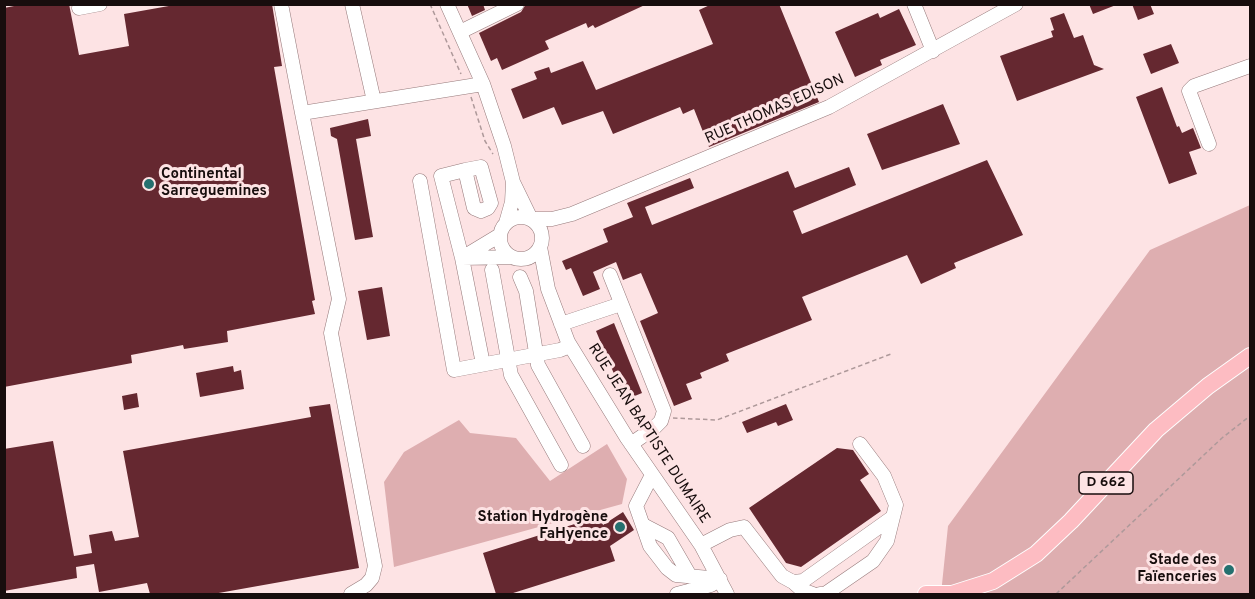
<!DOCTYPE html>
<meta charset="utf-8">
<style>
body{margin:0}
#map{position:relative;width:1255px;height:599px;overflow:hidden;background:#fde3e4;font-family:Overpass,sans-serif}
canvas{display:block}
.frame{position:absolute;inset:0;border:6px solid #170d0d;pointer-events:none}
</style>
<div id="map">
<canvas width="1255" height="599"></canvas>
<div class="frame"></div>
</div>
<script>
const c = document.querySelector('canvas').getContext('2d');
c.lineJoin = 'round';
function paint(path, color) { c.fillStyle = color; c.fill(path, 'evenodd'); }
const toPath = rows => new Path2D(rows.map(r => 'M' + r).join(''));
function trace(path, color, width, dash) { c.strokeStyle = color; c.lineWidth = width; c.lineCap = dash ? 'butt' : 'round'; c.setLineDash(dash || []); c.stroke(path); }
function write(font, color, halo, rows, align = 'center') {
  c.font = font + ' Overpass,sans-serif'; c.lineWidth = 6; c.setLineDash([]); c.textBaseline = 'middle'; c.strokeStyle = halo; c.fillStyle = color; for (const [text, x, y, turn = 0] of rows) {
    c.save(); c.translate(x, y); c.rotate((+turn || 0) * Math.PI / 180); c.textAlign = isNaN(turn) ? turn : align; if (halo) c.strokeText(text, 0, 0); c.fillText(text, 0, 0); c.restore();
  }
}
const green = toPath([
 [1250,205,1250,594,941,594,948,526,1150,250],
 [459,420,470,433,516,438,550,481,607,444,627,479,622,504,394,567,384,482,404,452]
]);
const building = toPath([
 [24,4,69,4,79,55,129,46,124,14,180,4,272,4,282,66,274,67,315,300,312,301,315,314,227,331,228,342,184,349,183,345,131,355,132,363,4,387,4,8],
 [467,4,483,4,485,10,472,16],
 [526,4,647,4,595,28,593,25,588,28,586,23,545,41,549,49,502,70,497,58,491,61,479,33,521,12],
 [712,4,779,4,819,102,709,147,694,109,683,114,680,107,613,134,603,111,562,125,554,107,523,119,511,89,537,79,534,72,549,67,551,73,583,61,596,90,713,44,699,10],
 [1089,4,1116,4,1116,5,1093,14],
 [1132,4,1150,4,1154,14,1138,20],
 [899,9,916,45,880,60,882,65,855,77,835,32,878,13,880,18],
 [1064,13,1074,38,1083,35,1094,65,1104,69,1017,101,1000,56,1053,37,1051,31,1054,30,1050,18],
 [1171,44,1179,63,1151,74,1143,54],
 [1162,87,1177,127,1179,126,1182,133,1193,128,1201,148,1189,152,1197,174,1169,184,1136,97],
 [943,104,960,144,882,170,867,134],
 [368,119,371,136,356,139,373,237,355,240,337,139,331,136,330,128],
 [987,160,1023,235,954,263,956,268,921,284,907,255,802,297,812,320,726,354,729,361,700,373,702,378,686,384,692,399,674,406,640,321,658,313,641,273,623,280,616,262,593,272,600,289,583,296,571,268,566,270,562,261,608,242,603,229,633,217,627,203,690,178,694,188,645,207,652,225,788,171,795,188,849,167,856,185,793,211,802,234],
 [382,287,390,336,367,340,358,291],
 [614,323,642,393,625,400,596,331],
 [233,366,234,372,241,370,244,389,200,397,196,373],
 [137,393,139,407,124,410,122,396],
 [330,404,359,568,213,594,150,594,147,583,99,592,94,564,76,567,77,578,4,591,4,449,53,441,74,556,92,553,89,535,112,531,115,541,139,537,123,451,311,417,309,407],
 [786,404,793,420,778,426,776,422,747,433,742,422],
 [837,448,853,450,869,474,860,480,881,511,801,567,786,563,749,508],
 [623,512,634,530,610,546,615,561,510,594,496,594,483,553,600,516,603,525]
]);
const path = toPath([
 [430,4,461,74],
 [471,97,485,141,493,154],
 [673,418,717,420,891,354],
 [1056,594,1222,438,1250,416]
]);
const minor = toPath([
 [281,4,302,113],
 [352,4,374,101],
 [447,4,483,84,504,146,513,182],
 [914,4,933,51],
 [79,8,100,4],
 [460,32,517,4],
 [1209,144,1189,91,1194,86,1250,66],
 [465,170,474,208,481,211,488,208,491,203,481,167,465,170,441,176,462,258,483,364],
 [420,181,454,370,560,350,570,346],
 '500 238a21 21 0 1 1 42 0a21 21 0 1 1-42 0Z',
 [506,223,512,202,513,182,531,219,552,219,572,214,829,107,1016,4],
 [500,235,462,258,512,257],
 [540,247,548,289,568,342,627,438,701,545,727,594],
 [492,270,511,375,561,465],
 [610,275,664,411,661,421,654,428,631,444],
 [520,277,526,291,538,365,583,446],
 [561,324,621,304],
 [652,475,636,506,650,546,667,568,676,575,720,579],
 [643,525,668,538,690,576],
 [701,545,730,530,744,527,782,576,793,582,803,581,893,517,896,505,884,476,860,444],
 [793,582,802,590,813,594],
 [351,594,366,585,372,578,375,566,331,333,339,299,302,113,483,84],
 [677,594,711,585,720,579],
 [820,594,825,594,873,561,887,541,893,517]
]);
const major = toPath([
 [926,594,954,594],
 [952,594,993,581,1036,554,1071,521,1156,430,1208,386,1250,356]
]);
const markers = [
 [149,184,6,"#25706f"],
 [620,527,6,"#25706f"],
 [1229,570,6,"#25706f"]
];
const shields = [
 [1106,483,54]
];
const shieldNames = [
 ["D 662",1106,483]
];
const streetNames = [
 ["RUE THOMAS EDISON",775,110,-24],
 ["RUE JEAN BAPTISTE DUMAIRE",648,434,57]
];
const poiNames = [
 ["Continental",161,175,"left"],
 ["Sarreguemines",161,192,"left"],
 ["Station Hydrogène",608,518],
 ["FaHyence",608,535],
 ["Stade des",1217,561],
 ["Faïenceries",1217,578]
];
paint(green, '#deaeb0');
paint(building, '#652830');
trace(minor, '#967a7b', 15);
trace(major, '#fff', 18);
trace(path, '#ae999a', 1.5, [4.5, 3]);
trace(minor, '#fff', 14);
trace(major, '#fdbcc2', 16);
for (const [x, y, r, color] of markers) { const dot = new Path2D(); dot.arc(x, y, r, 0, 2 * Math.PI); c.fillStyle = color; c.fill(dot); trace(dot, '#fde3e4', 2); }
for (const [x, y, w] of shields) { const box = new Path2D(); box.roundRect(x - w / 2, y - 11, w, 22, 4.5); c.fillStyle = '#fde3e4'; c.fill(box); trace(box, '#170d0d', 1.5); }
write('bold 14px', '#170d0d', null, shieldNames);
write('15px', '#170d0d', '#fde3e4', streetNames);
write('bold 15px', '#170d0d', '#fde3e4', poiNames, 'right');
</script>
